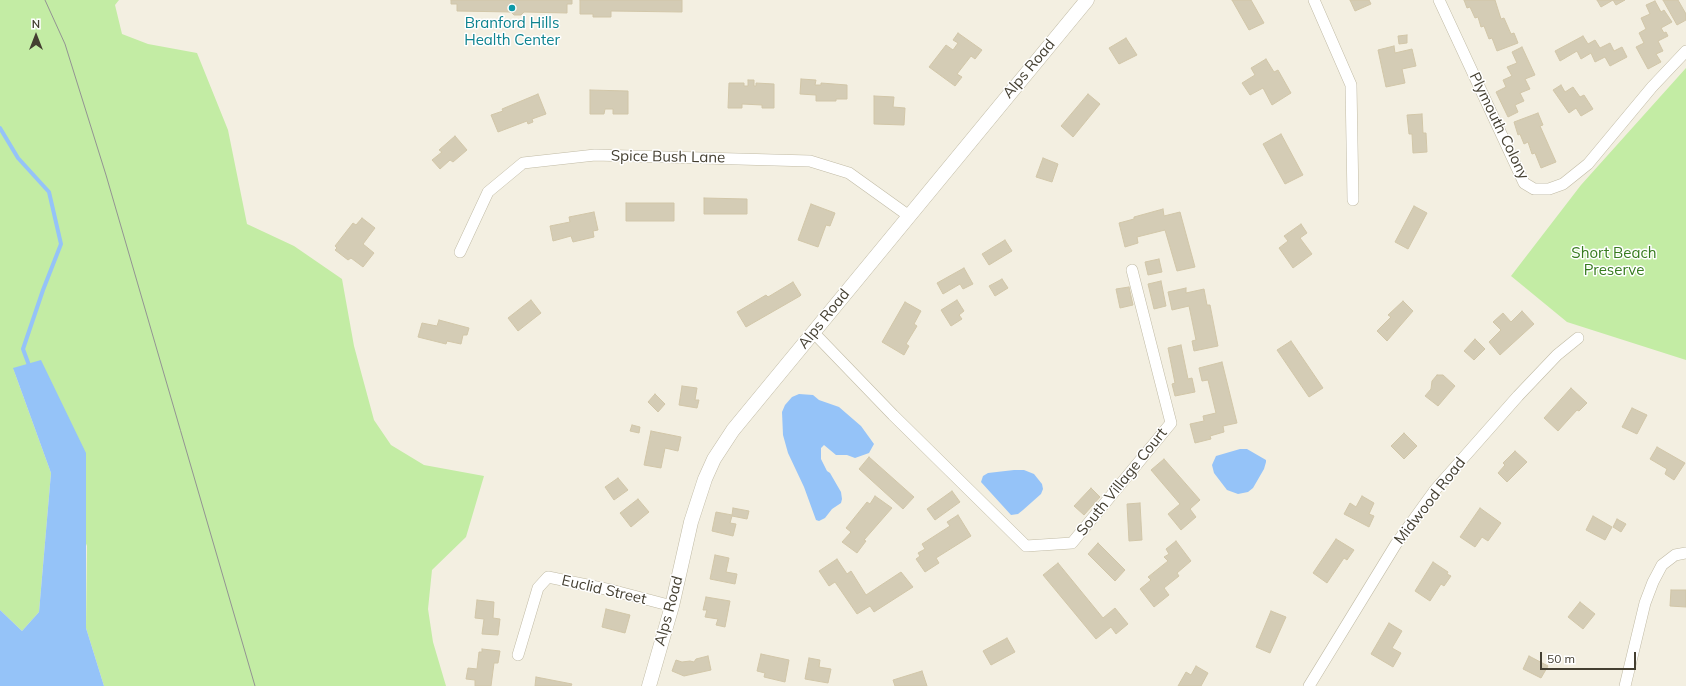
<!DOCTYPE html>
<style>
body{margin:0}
#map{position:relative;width:1686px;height:686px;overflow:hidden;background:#f3efe1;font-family:Mulish,sans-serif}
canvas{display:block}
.north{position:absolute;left:16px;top:16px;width:40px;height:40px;-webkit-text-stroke:3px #fff;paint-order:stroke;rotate:0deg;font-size:11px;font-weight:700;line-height:16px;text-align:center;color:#443f31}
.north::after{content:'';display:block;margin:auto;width:14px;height:18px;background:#443f31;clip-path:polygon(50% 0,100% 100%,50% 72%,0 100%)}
.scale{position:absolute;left:1540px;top:652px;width:96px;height:18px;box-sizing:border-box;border:2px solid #443f31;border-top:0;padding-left:5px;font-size:12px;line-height:14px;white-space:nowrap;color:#443f31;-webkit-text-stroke:3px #fff;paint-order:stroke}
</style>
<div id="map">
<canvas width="1686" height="686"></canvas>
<div class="north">N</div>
<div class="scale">50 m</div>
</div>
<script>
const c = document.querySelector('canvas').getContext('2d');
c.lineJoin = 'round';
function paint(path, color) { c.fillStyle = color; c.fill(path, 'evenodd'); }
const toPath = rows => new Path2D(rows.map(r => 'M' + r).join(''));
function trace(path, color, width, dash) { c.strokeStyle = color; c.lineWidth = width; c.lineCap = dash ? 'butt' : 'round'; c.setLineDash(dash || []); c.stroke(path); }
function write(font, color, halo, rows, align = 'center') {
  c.font = font + ' Mulish,sans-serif'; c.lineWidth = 3; c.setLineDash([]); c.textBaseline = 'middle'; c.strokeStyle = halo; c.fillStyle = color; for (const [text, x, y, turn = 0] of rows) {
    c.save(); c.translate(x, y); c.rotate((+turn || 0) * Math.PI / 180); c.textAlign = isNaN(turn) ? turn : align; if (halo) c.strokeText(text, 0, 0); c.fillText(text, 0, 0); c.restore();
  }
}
const green = toPath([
 [0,0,119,0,115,5,122,34,148,44,197,53,228,130,247,224,294,246,342,279,354,346,374,420,391,445,424,465,484,476,466,537,432,570,428,609,433,642,446,686,104,686,86,628,87,546,13,368,51,473,39,612,22,631,0,610],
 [1686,68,1686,360,1567,322,1511,276,1581,185]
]);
const water = toPath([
 [41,360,86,453,86,628,104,686,0,686,0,610,22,631,39,612,51,473,13,368],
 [799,394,813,395,819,400,839,407,861,426,874,444,869,453,855,458,847,455,836,455,824,445,821,448,821,459,827,471,830,473,841,492,842,499,841,503,832,509,825,518,819,521,816,520,804,487,788,453,783,435,782,412,785,405,792,397],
 [1240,449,1247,449,1266,460,1266,462,1264,469,1253,488,1248,492,1238,494,1227,490,1214,473,1212,465,1216,456],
 [1014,470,1024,470,1034,474,1042,484,1043,489,1041,494,1023,510,1018,514,1011,515,981,482,983,476,988,473]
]);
const stream = toPath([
 [0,128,18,158,49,192,61,244,43,290,23,349,30,368]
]);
const building = toPath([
 [451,0,572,0,572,4,567,4,567,13,524,12,521,15,514,15,511,12,457,11,457,4,451,4,451,0],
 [580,0,682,0,682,12,611,11,611,17,593,17,593,14,580,14,580,0],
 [1232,0,1251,0,1264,23,1249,30,1232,0],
 [1350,0,1369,0,1371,4,1355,11,1350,0],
 [1464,0,1495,0,1501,19,1504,18,1511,34,1514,33,1518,43,1497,51,1492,38,1489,39,1484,26,1481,27,1478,17,1475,18,1470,7,1467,8,1464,0],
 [1597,0,1625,0,1616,5,1613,0,1601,7,1597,0],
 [1663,0,1678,0,1686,14,1686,20,1677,25,1663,0],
 [1655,1,1661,12,1664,10,1672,22,1661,28,1664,33,1666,32,1668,36,1658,41,1663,51,1656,54,1661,62,1648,69,1636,47,1644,43,1639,33,1646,29,1641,18,1650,14,1646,5,1655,1],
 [958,33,982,50,975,59,971,56,957,74,962,77,955,86,929,67,946,45,953,50,958,43,953,40,958,33],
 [1407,35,1407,43,1399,44,1398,36,1407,35],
 [1583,36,1588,44,1595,40,1600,48,1610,43,1614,51,1622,47,1627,57,1610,66,1605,57,1595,62,1591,53,1581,59,1577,51,1560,61,1555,51,1583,36],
 [1126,38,1137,55,1119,64,1109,48,1126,38],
 [1394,46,1395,53,1412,49,1416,66,1402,69,1405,83,1386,87,1378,50,1394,46],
 [1522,47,1535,75,1525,79,1530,89,1520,93,1524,101,1515,105,1518,112,1508,117,1496,92,1506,87,1503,80,1512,76,1507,67,1517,63,1512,52,1522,47],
 [1266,59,1274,72,1278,70,1291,93,1272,105,1263,88,1250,95,1242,83,1255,75,1251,68,1266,59],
 [801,79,816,80,815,85,821,85,821,83,847,85,847,99,836,99,836,101,816,101,816,95,800,94,801,79],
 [748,80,754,80,754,86,756,86,756,83,774,84,774,108,762,108,762,105,742,104,742,108,728,108,729,83,744,83,744,86,748,86,748,80],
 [1561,85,1565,92,1573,87,1580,97,1584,95,1593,109,1581,116,1576,108,1569,113,1553,90,1561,85],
 [590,90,628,91,628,114,613,114,613,109,605,109,604,114,590,114,590,90],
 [538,94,546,114,532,119,533,122,528,124,527,121,498,132,491,115,503,111,502,109,538,94],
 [1088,94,1100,104,1073,137,1061,126,1088,94],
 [874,96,894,97,893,107,905,108,904,125,874,124,874,96],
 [1538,113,1543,125,1540,126,1556,162,1541,168,1535,153,1532,154,1528,142,1524,144,1520,134,1518,135,1514,122,1538,113],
 [1422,114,1423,133,1426,133,1427,152,1413,153,1412,134,1409,134,1407,115,1422,114],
 [1281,134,1303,175,1285,184,1263,144,1281,134],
 [455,136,467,150,453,162,450,160,440,169,432,160,442,152,439,150,455,136],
 [1043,158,1058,164,1052,182,1036,177,1043,158],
 [704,198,747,199,747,214,704,214,704,198],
 [626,203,674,203,674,221,626,221,626,203],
 [811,204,835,213,830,226,826,225,818,247,798,240,811,204],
 [1414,206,1427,213,1408,249,1395,242,1414,206],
 [1163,209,1164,216,1180,212,1195,267,1177,271,1165,230,1137,237,1138,243,1125,247,1119,223,1134,219,1134,217,1163,209],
 [594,212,598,230,593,231,594,237,573,242,571,236,553,241,550,226,570,222,569,217,594,212],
 [362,218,375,228,363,244,374,253,363,267,351,258,348,260,335,250,337,248,335,246,353,223,356,225,362,218],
 [1301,224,1307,233,1300,238,1312,254,1293,268,1279,248,1288,241,1284,236,1301,224],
 [1005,240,1012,251,989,265,982,254,1005,240],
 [1159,259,1162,272,1148,275,1145,262,1159,259],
 [964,268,973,284,963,289,960,284,943,294,937,283,964,268],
 [1002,279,1008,288,995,296,989,286,1002,279],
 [1161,281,1166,306,1154,309,1148,284,1161,281],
 [793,282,801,295,800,296,746,327,737,312,766,295,768,297,793,282],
 [1129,287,1133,305,1120,308,1116,289,1129,287],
 [1186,288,1186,293,1204,289,1207,305,1210,305,1218,346,1194,351,1192,341,1196,340,1189,306,1172,310,1168,292,1186,288],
 [531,300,541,313,518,331,508,318,531,300],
 [957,300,964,311,959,315,962,319,951,326,941,310,957,300],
 [1403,301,1413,311,1387,341,1377,331,1391,317,1388,315,1403,301],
 [905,302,921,311,914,324,917,326,906,344,909,346,904,355,882,342,905,302],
 [1522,311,1534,324,1500,355,1489,342,1501,330,1493,322,1503,313,1511,322,1522,311],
 [439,320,469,328,467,335,463,335,461,344,447,341,446,344,418,337,422,323,437,326,439,320],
 [1475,339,1485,349,1474,360,1464,351,1475,339],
 [1291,341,1323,388,1309,397,1277,350,1291,341],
 [1181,345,1188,379,1192,378,1195,392,1175,396,1172,384,1175,383,1168,348,1181,345],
 [1222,362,1237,423,1223,426,1224,432,1210,436,1211,439,1195,443,1190,424,1204,421,1203,416,1216,413,1208,380,1202,381,1199,368,1222,362],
 [1437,375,1443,375,1455,386,1438,406,1425,396,1431,389,1432,381,1437,375],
 [682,386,697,388,695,400,699,400,697,408,679,405,682,386],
 [1571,388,1587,403,1579,411,1577,410,1558,431,1544,418,1571,388],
 [655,394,665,404,658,412,648,402,655,394],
 [1632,408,1647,415,1637,434,1622,427,1632,408],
 [632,425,640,427,639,433,630,431,632,425],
 [651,431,681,437,678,451,665,448,661,468,644,465,651,431],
 [1404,433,1417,446,1404,459,1391,446,1404,433],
 [1657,447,1685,463,1674,480,1665,474,1667,469,1650,459,1657,447],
 [1515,451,1527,462,1507,482,1498,473,1505,465,1503,463,1515,451],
 [869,457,914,497,903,509,859,469,869,457],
 [1164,459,1200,500,1190,509,1196,517,1181,530,1168,514,1180,504,1151,470,1164,459],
 [618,478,628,490,614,500,605,487,618,478],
 [1091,488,1100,497,1084,515,1074,506,1091,488],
 [952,491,960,502,935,520,927,509,952,491],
 [875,496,892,508,864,540,866,541,857,553,842,542,851,532,846,528,867,502,870,504,875,496],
 [1362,496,1374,503,1369,514,1374,516,1369,527,1344,514,1350,503,1356,507,1362,496],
 [638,499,649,512,631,527,620,513,638,499],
 [1140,503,1142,540,1129,541,1127,504,1140,503],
 [733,508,749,511,747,519,732,516,730,523,736,524,733,536,712,531,716,512,732,515,733,508],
 [1480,508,1501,523,1488,541,1482,537,1475,547,1460,537,1480,508],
 [958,515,971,536,936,558,939,563,925,572,916,559,920,556,918,553,925,549,922,544,950,526,947,522,958,515],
 [1593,516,1612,527,1605,540,1586,530,1593,516],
 [1617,519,1626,524,1621,532,1613,527,1617,519],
 [1336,539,1354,550,1347,560,1344,558,1327,583,1313,573,1336,539],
 [1176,541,1191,561,1177,573,1179,576,1164,588,1169,595,1154,607,1140,589,1151,580,1148,577,1168,561,1164,557,1169,554,1166,549,1176,541],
 [1098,543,1125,570,1115,581,1088,554,1098,543],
 [715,555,729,558,726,572,737,574,735,584,710,579,715,555],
 [837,559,847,574,851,571,866,595,901,572,913,587,874,612,870,606,857,614,835,582,829,586,819,571,837,559],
 [1433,562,1448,572,1447,574,1451,576,1444,586,1441,584,1430,601,1415,591,1433,562],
 [1058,563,1103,618,1115,608,1128,624,1116,634,1111,627,1096,639,1043,575,1058,563],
 [1671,590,1686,590,1686,607,1670,606,1671,590],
 [706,597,730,601,725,627,716,625,718,619,705,617,707,610,703,610,706,597],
 [477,600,494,602,493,618,500,619,498,635,482,634,484,619,475,618,477,600],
 [1580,602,1595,614,1583,629,1568,617,1580,602],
 [606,609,630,615,625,633,602,627,606,609],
 [1271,611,1286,617,1270,653,1256,647,1271,611],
 [1389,623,1402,631,1392,648,1401,653,1393,667,1371,654,1389,623],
 [1007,638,1015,652,991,665,983,651,1007,638],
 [482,649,500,651,498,663,494,663,491,686,475,686,475,680,466,679,468,668,477,669,479,652,482,652,482,649],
 [761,654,789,660,785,682,764,677,765,673,757,671,761,654],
 [708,656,711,670,684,676,672,671,676,660,682,662,690,661,694,662,696,659,708,656],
 [1529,656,1548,666,1541,678,1523,669,1529,656],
 [809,658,820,660,819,667,831,669,828,683,805,679,809,658],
 [1196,666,1208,673,1201,686,1178,686,1186,672,1191,675,1196,666],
 [922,671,927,686,895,686,893,680,922,671],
 [536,677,572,684,571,686,535,686,536,677]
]);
const minor = toPath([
 [1314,0,1351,85,1353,200],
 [1439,0,1524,183,1534,189,1549,189,1563,184,1588,164,1652,87,1686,51],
 [460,252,488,192,523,163,595,155,810,161,849,173,909,216],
 [813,332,893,415,1026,546,1072,543,1171,423,1132,270],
 [518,655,538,588,548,577,611,590,672,606],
 [1309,686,1396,544,1435,490,1518,396,1557,355,1578,338],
 [1625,686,1645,603,1653,582,1662,565,1675,555,1686,553]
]);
const tertiary = toPath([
 [649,686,672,606,691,522,705,479,714,459,733,430,1087,0]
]);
const tram = toPath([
 [45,0,65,44,106,175,255,686]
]);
const markers = [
 [512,8,4,"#0f9aa8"]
];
const cultureNames = [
 ["Branford Hills",512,23],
 ["Health Center",512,40]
];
const streetNames = [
 ["Alps Road",1029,69,-50],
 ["Plymouth Colony",1499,126,64],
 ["Spice Bush Lane",668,157,1],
 ["Alps Road",824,319,-51],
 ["South Village Court",1122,482,-51],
 ["Midwood Road",1430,501,-52],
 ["Euclid Street",604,590,13],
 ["Alps Road",669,611,-75]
];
const parkNames = [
 ["Short Beach",1614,253],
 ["Preserve",1614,270]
];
paint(green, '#c3eca4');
paint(water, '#95c3f8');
trace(stream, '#95c3f8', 4);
paint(building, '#d4ccb5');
trace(building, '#d1c6a8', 1);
trace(minor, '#c1bba5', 12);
trace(tertiary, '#c1bba5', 15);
trace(minor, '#fff', 11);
trace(tertiary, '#fff', 14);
trace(tram, '#939393', 1);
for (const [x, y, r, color] of markers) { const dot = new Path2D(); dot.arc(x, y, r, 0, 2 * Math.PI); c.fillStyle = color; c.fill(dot); trace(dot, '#fff', 1.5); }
write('15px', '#0d838f', '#fff', cultureNames);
write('15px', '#443f31', '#fff', streetNames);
write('15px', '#377b1f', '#fff', parkNames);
</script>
